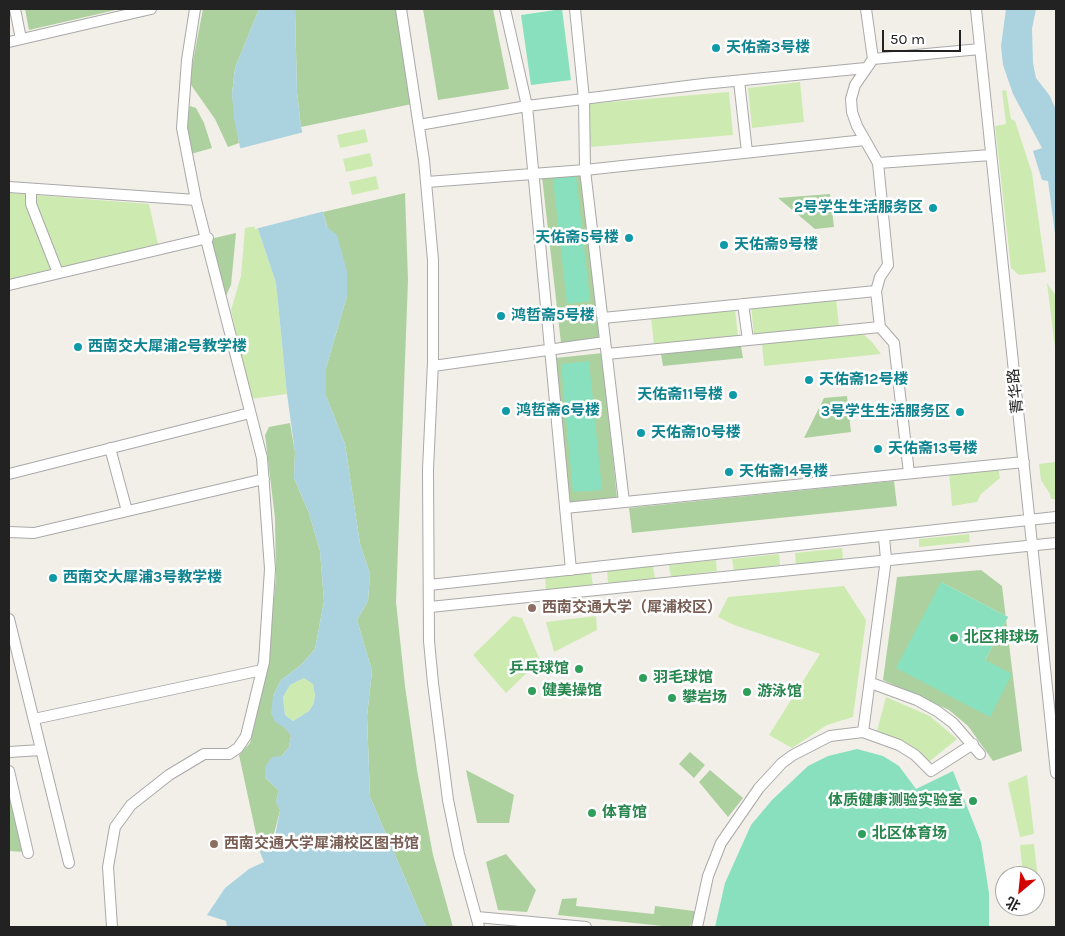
<!DOCTYPE html>
<meta charset="utf-8">
<style>
body{margin:0}
#map{position:relative;width:1065px;height:936px;overflow:hidden;background:#f2efe9;font-family:Karla,"Noto Sans SC",sans-serif}
canvas{display:block}
.frame{position:absolute;inset:0;border:10px solid #222;pointer-events:none}
.north{position:absolute;left:995px;top:866px;width:50px;height:50px;box-sizing:border-box;background:#fff;border:1px solid #a7a7a7;border-radius:50%;rotate:208deg;font-size:14px;font-weight:700;line-height:20px;text-align:center;color:#222}
.north::after{content:'';display:block;margin:auto;width:18px;height:22px;background:#d40000;clip-path:polygon(50% 0,100% 100%,50% 72%,0 100%)}
.scale{position:absolute;left:882px;top:30px;width:79px;height:22px;box-sizing:border-box;border:2px solid #222;border-top:0;padding-left:6px;font-size:15px;line-height:18px;white-space:nowrap;color:#222;-webkit-text-stroke:4px #fff;paint-order:stroke}
</style>
<div id="map">
<canvas width="1065" height="936"></canvas>
<div class="frame"></div>
<div class="north">北</div>
<div class="scale">50 m</div>
</div>
<script>
const c = document.querySelector('canvas').getContext('2d');
c.lineJoin = 'round';
function paint(path, color) { c.fillStyle = color; c.fill(path, 'evenodd'); }
const toPath = rows => new Path2D(rows.map(r => 'M' + r).join(''));
function trace(path, color, width, dash) { c.strokeStyle = color; c.lineWidth = width; c.lineCap = dash ? 'butt' : 'round'; c.setLineDash(dash || []); c.stroke(path); }
function write(font, color, halo, rows, align = 'center') {
  c.font = font + ' Karla,"Noto Sans SC",sans-serif'; c.lineWidth = 5; c.setLineDash([]); c.textBaseline = 'middle'; c.strokeStyle = halo; c.fillStyle = color; for (const [text, x, y, turn = 0] of rows) {
    c.save(); c.translate(x, y); c.rotate((+turn || 0) * Math.PI / 180); c.textAlign = isNaN(turn) ? turn : align; if (halo) c.strokeText(text, 0, 0); c.fillText(text, 0, 0); c.restore();
  }
}
const grass = toPath([
 [800,82,804,122,752,128,748,88],
 [1006,90,1011,119,1015,121,1032,173,1046,272,1019,275,1011,268,995,126,1006,124,1002,91],
 [729,92,733,135,591,147,587,104],
 [365,129,368,142,340,148,337,135],
 [370,153,373,166,346,172,343,159],
 [376,176,379,189,352,195,349,182],
 [9,193,149,204,158,244,9,280],
 [257,226,276,283,287,394,250,399,231,310,241,276,245,228],
 [1047,283,1056,296,1056,355],
 [836,298,839,327,754,336,751,306],
 [735,308,738,338,654,346,651,316],
 [863,334,872,342,881,354,764,366,762,344],
 [1056,462,1056,499,1051,499,1050,494,1041,480,1039,464],
 [998,467,1000,478,981,494,977,502,952,506,949,472],
 [969,534,970,542,919,547,919,539],
 [842,548,843,559,796,565,795,553],
 [779,554,780,565,734,571,732,559],
 [716,560,717,571,671,577,669,565],
 [653,566,655,578,608,583,607,571],
 [591,573,593,585,546,590,545,578],
 [844,586,866,620,853,717,827,725,792,748,769,735,820,654,734,625,718,617,728,597],
 [513,616,522,618,540,660,506,693,473,655],
 [596,616,597,630,554,652,546,622],
 [304,678,313,684,315,695,314,703,309,711,293,721,285,715,283,697,290,685],
 [886,697,930,716,957,739,929,762,899,740,877,731],
 [1027,775,1034,834,1020,837,1008,783],
 [1034,844,1040,898,1035,899,1035,876,1023,876,1020,845]
]);
const forest = toPath([
 [25,9,120,9,29,30],
 [203,9,259,9,235,68,232,94,239,143,228,147,215,119,189,82],
 [295,9,397,9,412,104,301,127,297,92],
 [423,9,493,9,509,89,438,100],
 [190,106,196,108,204,123,212,148,191,154,185,117],
 [583,172,603,338,561,343,542,177],
 [405,193,408,280,396,602,405,686,417,770,433,855,453,927,426,927,370,797,367,716,372,671,357,620,368,601,370,574,360,544,345,444,326,396,326,368,347,296,323,212],
 [830,194,834,227,815,229,778,198],
 [236,233,231,285,225,298,210,239],
 [741,346,743,358,663,366,661,354],
 [603,353,617,499,569,503,555,358],
 [847,396,851,432,804,438,824,398],
 [290,423,295,452,294,478,309,513,320,551,324,601,315,649,301,665,281,680,273,696,291,736,289,747,265,777,279,791,276,801,280,810,272,842,268,848,260,852,239,755,250,743,256,718,271,628,276,577,275,518,265,435,269,427],
 [894,481,897,506,632,533,629,508],
 [981,570,1002,586,1022,751,993,761,968,726,949,710,883,680,897,577],
 [941,582,1008,617,985,660],
 [690,752,705,765,694,778,679,764],
 [466,770,514,795,509,823,477,823],
 [710,770,743,798,728,817,699,782],
 [9,787,25,852,9,851],
 [506,854,536,890,527,912,498,910,486,862],
 [577,898,576,906,654,914,655,906,694,911,694,918,691,925,687,927,672,927,558,915,562,899]
]);
const pitch = toPath([
 [562,9,571,80,531,85,521,15],
 [576,176,590,301,567,304,553,179],
 [589,361,602,490,573,492,561,364],
 [941,582,1008,617,985,660,1012,674,990,717,896,668],
 [857,749,883,756,899,766,916,789,953,771,981,842,989,893,989,927,715,927,725,883,751,825,772,800,808,766,828,756]
]);
const water = toPath([
 [259,9,295,9,297,92,301,127,327,227,337,235,347,271,347,296,326,368,326,396,345,444,360,544,370,574,368,601,357,620,372,671,367,716,370,797,426,927,227,927,226,921,207,915,225,888,249,869,264,862,260,852,268,848,275,836,280,810,276,801,279,791,265,777,265,767,272,757,282,756,289,747,291,736,285,728,275,722,271,713,273,696,281,680,301,665,315,649,324,601,320,551,309,513,294,478,295,452,287,394,276,283,257,226,234,119,232,94,235,68],
 [304,678,313,684,315,695,314,703,309,711,293,721,285,715,283,697,290,685],
 [1006,9,1036,9,1032,29,1033,63,1036,78,1050,96,1056,110,1056,241,1048,181,1042,180,1033,151,1042,148,1013,94,1003,65,1001,46]
]);
const pier = toPath([
 [304,132,325,211,255,229,238,149]
]);
const street = toPath([
 [15,9,21,39],
 [401,9,424,160,433,260,433,362,428,469,429,641,433,683,448,800,459,854,479,927],
 [505,9,527,106,571,570],
 [575,9,584,99,585,170,624,502],
 [866,9,873,59,855,85,851,99,852,112,857,126,878,163,888,265,880,277,876,291,880,327,894,343,909,473],
 [976,9,1056,773],
 [9,42,151,9],
 [873,59,980,49],
 [739,81,747,152],
 [419,125,527,106,703,84,866,68],
 [878,163,991,155],
 [427,182,585,170,865,140],
 [9,187,196,200],
 [31,189,31,204,58,273],
 [9,285,208,238],
 [743,304,748,340],
 [603,318,876,291],
 [607,354,880,327],
 [433,366,605,342],
 [110,448,127,511],
 [9,474,250,413],
 [565,508,1024,462],
 [9,532,34,533,264,479],
 [429,585,1056,517],
 [430,607,1056,543],
 [9,619,69,863],
 [871,683,917,700,937,711,953,723,980,754],
 [34,719,262,670],
 [863,732,886,559,884,537],
 [9,752,41,750],
 [9,771,28,853],
 [477,917,586,927],
 [112,927,108,867,115,827,131,805,169,775,204,754,229,754,238,748,246,736,264,662,270,569,262,458,196,200,182,128,187,60,195,9],
 [697,927,708,876,721,843,759,788,782,763,793,755,830,736,863,732,899,745,915,755,931,771,973,744]
]);
const markers = [
 [716,48,5,"#0f9aa8"],
 [933,208,5,"#0f9aa8"],
 [629,238,5,"#0f9aa8"],
 [724,245,5,"#0f9aa8"],
 [501,316,5,"#0f9aa8"],
 [78,347,5,"#0f9aa8"],
 [809,380,5,"#0f9aa8"],
 [733,395,5,"#0f9aa8"],
 [506,411,5,"#0f9aa8"],
 [960,412,5,"#0f9aa8"],
 [641,433,5,"#0f9aa8"],
 [878,449,5,"#0f9aa8"],
 [729,472,5,"#0f9aa8"],
 [53,578,5,"#0f9aa8"],
 [532,608,5,"#8d6e63"],
 [954,638,5,"#2e9e5b"],
 [579,669,5,"#2e9e5b"],
 [643,678,5,"#2e9e5b"],
 [532,691,5,"#2e9e5b"],
 [747,692,5,"#2e9e5b"],
 [672,698,5,"#2e9e5b"],
 [973,801,5,"#2e9e5b"],
 [592,813,5,"#2e9e5b"],
 [862,834,5,"#2e9e5b"],
 [214,844,5,"#8d6e63"]
];
const cultureNames = [
 ["天佑斋3号楼",726,48],
 ["2号学生生活服务区",923,208,"right"],
 ["天佑斋5号楼",619,238,"right"],
 ["天佑斋9号楼",734,245],
 ["鸿哲斋5号楼",511,316],
 ["西南交大犀浦2号教学楼",88,347],
 ["天佑斋12号楼",819,380],
 ["天佑斋11号楼",723,395,"right"],
 ["鸿哲斋6号楼",516,411],
 ["3号学生生活服务区",950,412,"right"],
 ["天佑斋10号楼",651,433],
 ["天佑斋13号楼",888,449],
 ["天佑斋14号楼",739,472],
 ["西南交大犀浦3号教学楼",63,578]
];
const streetNames = [
 ["菁华路",1016,391,-96]
];
const educationNames = [
 ["西南交通大学（犀浦校区）",542,608],
 ["西南交通大学犀浦校区图书馆",224,844]
];
const leisureNames = [
 ["北区排球场",964,638],
 ["乒乓球馆",569,669,"right"],
 ["羽毛球馆",653,678],
 ["健美操馆",542,691],
 ["游泳馆",757,692],
 ["攀岩场",682,698],
 ["体质健康测验实验室",963,801,"right"],
 ["体育馆",602,813],
 ["北区体育场",872,834]
];
paint(grass, '#cdebb0');
paint(forest, '#add19e');
paint(pitch, '#88e0be');
paint(water, '#aad3df');
paint(pier, '#f2efe9');
trace(street, '#a9a9a9', 12);
trace(street, '#fff', 10);
for (const [x, y, r, color] of markers) { const dot = new Path2D(); dot.arc(x, y, r, 0, 2 * Math.PI); c.fillStyle = color; c.fill(dot); trace(dot, '#fff', 2); }
write('bold 15px', '#0d838f', '#fff', cultureNames, 'left');
write('15px', '#222', '#fff', streetNames);
write('bold 15px', '#785e54', '#fff', educationNames, 'left');
write('bold 15px', '#27864d', '#fff', leisureNames, 'left');
</script>
